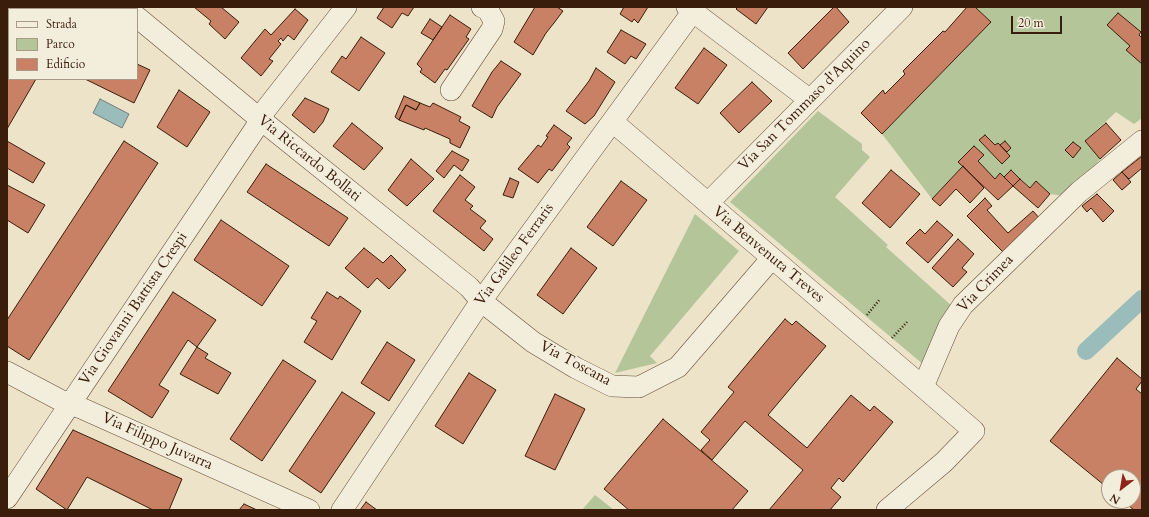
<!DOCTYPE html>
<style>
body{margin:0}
#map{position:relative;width:1149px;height:517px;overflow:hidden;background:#ece3c8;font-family:Cardo,serif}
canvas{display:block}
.frame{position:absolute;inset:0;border:8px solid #3a1d0a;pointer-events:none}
.legend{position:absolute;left:8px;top:8px;width:130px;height:72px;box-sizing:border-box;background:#f3eddb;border:1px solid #a99a87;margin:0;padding:5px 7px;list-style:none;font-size:12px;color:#3a1d0a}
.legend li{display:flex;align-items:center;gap:8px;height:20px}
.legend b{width:20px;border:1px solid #a99a87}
.north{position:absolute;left:1101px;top:469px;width:40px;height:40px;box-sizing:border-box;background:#f3eddb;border:1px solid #a99a87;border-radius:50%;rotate:211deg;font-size:11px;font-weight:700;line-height:16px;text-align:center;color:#3a1d0a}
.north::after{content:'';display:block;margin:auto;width:14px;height:18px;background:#8f2418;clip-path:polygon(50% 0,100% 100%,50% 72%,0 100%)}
.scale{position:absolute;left:1011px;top:16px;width:51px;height:18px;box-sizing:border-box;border:2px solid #3a1d0a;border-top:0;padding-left:5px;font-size:12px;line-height:14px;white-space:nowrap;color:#3a1d0a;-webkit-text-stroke:3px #f3eddb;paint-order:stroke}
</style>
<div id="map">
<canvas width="1149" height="517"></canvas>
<div class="frame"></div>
<ul class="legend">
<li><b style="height:5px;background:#f3eddb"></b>Strada</li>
<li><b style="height:11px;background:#b3c599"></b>Parco</li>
<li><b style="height:11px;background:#c98165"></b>Edificio</li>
</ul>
<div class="north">N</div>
<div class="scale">20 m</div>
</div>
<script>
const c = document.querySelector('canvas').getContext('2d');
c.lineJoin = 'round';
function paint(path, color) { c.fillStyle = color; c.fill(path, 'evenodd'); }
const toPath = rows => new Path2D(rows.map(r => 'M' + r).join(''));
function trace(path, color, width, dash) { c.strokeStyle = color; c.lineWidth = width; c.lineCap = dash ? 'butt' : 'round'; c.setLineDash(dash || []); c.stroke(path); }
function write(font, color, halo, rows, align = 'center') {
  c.font = font + ' Cardo,serif'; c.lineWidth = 3.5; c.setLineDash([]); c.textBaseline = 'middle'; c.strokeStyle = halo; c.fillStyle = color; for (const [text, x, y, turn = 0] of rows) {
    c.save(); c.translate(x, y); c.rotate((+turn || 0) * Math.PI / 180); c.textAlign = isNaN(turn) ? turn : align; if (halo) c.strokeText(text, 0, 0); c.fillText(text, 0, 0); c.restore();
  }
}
const green = toPath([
 [975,7,1142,7,1142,31,1130,46,1142,57,1142,118,1134,124,1116,112,1085,141,1100,159,1090,175,1065,196,1050,194,1036,182,1030,188,1011,170,1004,177,1000,173,995,179,963,166,932,199,882,134,991,22],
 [818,111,862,144,862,150,870,157,835,197,888,245,886,247,952,306,924,365,730,202],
 [695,214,739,251,650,356,657,363,615,373],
 [595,495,614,510,582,510]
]);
const water = toPath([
 [100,99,129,114,122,128,93,113,100,99]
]);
const canal = toPath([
 [1086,351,1142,299]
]);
const building = toPath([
 [8,7,61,7,64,8,9,9,9,14,7,13,8,7],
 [194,7,221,7,239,22,225,39,209,24,211,21,194,7],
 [384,7,414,7,408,16,402,13,392,28,377,18,384,7],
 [535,7,557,7,563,11,554,23,546,33,533,55,514,42,535,7],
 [624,7,648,7,638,23,634,19,632,22,620,14,624,7],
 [738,7,768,7,756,24,736,9,738,7],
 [834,7,836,7,849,22,803,69,788,53,834,7],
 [967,7,975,7,991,22,882,134,861,113,883,90,885,94,905,74,903,71,943,31,945,32,967,7],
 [295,9,308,20,294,40,288,35,283,41,281,38,278,41,281,44,269,59,273,61,261,76,241,58,265,29,271,35,295,9],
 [1118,13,1141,32,1139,35,1142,38,1142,64,1126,50,1130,46,1107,25,1118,13],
 [450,15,471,29,466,37,469,39,447,70,445,69,435,83,420,72,422,69,417,64,450,15],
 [430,19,442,27,433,40,421,33,430,19],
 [621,30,646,44,636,59,631,56,625,64,607,52,621,30],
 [361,37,385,53,359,91,331,72,342,56,346,59,361,37],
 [9,42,9,79,36,79,7,129,7,46,9,42],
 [704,48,727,65,698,104,675,88,704,48],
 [501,61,521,74,497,107,492,118,472,106,492,72,501,61],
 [137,64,150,70,134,103,85,79,137,79,137,64],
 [596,68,615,82,594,116,585,124,566,111,589,81,596,68],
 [752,82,772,101,739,133,720,113,752,82],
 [179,90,210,112,187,147,157,127,179,90],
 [404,96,420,103,416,110,406,105,399,120,395,117,404,96],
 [305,98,329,109,323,122,314,133,292,115,305,98],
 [420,103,430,107,433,103,461,117,459,121,470,127,460,148,450,143,450,139,425,128,424,130,399,120,406,105,416,110,420,103],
 [352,123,383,148,364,170,333,146,352,123],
 [1106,123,1121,140,1100,159,1085,141,1106,123],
 [554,125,572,138,567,144,570,147,552,171,549,169,538,183,518,169,538,145,541,147,548,137,546,136,554,125],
 [985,135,995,145,998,143,1010,156,1002,164,979,140,985,135],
 [7,141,45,163,33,183,7,168,7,141],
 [124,141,158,163,29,360,7,346,7,320,124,141],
 [1005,141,1011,148,1007,152,1000,145,1005,141],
 [1073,142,1081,148,1073,158,1065,150,1073,142],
 [974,146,984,155,978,161,995,179,1000,173,1013,186,998,200,958,162,974,146],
 [452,151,469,160,462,171,454,165,444,178,436,171,452,151],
 [1142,156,1142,168,1129,179,1122,172,1142,156],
 [411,159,434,179,407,206,388,190,411,159],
 [266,164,348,218,329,246,247,192,266,164],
 [963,166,984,188,970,203,956,189,940,206,932,199,963,166],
 [891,170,920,194,890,228,862,203,891,170],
 [1011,170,1020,179,1013,186,1004,177,1011,170],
 [1122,172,1131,182,1122,190,1113,180,1122,172],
 [460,175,475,187,465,200,473,206,470,209,486,221,480,228,493,239,484,251,433,211,460,175],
 [510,178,519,182,513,198,503,195,510,178],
 [1020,179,1030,188,1036,181,1050,194,1038,208,1013,186,1020,179],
 [621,181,647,200,613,246,587,227,621,181],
 [7,185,45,205,28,233,7,220,7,185],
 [1097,194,1114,211,1103,222,1091,208,1087,212,1082,206,1097,194],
 [985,198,992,206,987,210,1008,233,1033,211,1041,220,1005,254,967,216,985,198],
 [221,220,289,266,262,306,194,260,221,220],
 [937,221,953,235,928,263,906,243,920,229,925,234,937,221],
 [958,239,974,254,962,268,967,272,953,287,932,268,958,239],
 [364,248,383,263,391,255,406,270,389,289,377,278,368,288,345,268,364,248],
 [571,248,597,268,563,314,537,295,571,248],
 [173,292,216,320,197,347,188,340,159,385,169,391,152,418,108,391,173,292],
 [327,292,338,299,340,296,361,311,332,360,304,342,317,321,311,318,327,292],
 [785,319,792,325,796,321,826,346,768,415,807,448,851,395,870,411,874,406,893,422,843,482,839,478,831,488,841,497,830,510,769,510,803,470,745,421,712,460,701,450,710,440,701,432,734,392,728,387,785,319],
 [387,342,415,360,389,401,361,383,387,342],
 [197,347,208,354,205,358,231,373,218,394,180,374,197,347],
 [1117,358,1142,379,1142,381,1136,389,1142,394,1142,510,1134,510,1123,501,1133,501,1133,477,1109,477,1109,489,1050,441,1117,358],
 [283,360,316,381,262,461,230,439,283,360],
 [469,373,496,390,463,444,435,426,469,373],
 [342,392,375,413,321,493,289,471,342,392],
 [555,394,585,409,555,470,525,456,555,394],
 [663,419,748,491,732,510,629,510,604,489,663,419],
 [73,430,182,479,169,510,153,510,87,477,67,510,36,489,73,430],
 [366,502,377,510,360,510,366,502],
 [244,504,257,510,239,510,244,504]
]);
const path = toPath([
 [867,315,880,299],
 [892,338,907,322]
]);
const minor = toPath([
 [687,7,810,100],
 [137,17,260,119,469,287,481,301,533,342,576,368,612,386,639,387,678,367,772,258],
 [451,90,492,29,494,21,488,10,482,7],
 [613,122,923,387],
 [708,203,902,7],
 [7,372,60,400,81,408,309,510],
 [7,498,255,129,266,109,346,7],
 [342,510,481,301,696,7],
 [887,510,944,462,974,431,923,387,949,326,963,305,1079,192,1142,141]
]);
const streetNames = [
 ["Via San Tommaso d'Aquino",805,105,-45],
 ["Via Riccardo Bollati",309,159,39],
 ["Via Galileo Ferraris",515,255,-54],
 ["Via Benvenuta Treves",768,255,40],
 ["Via Crimea",986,284,-46],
 ["Via Giovanni Battista Crespi",134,309,-56],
 ["Via Toscana",575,364,28],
 ["Via Filippo Juvarra",157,442,24]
];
paint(green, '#b3c599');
paint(water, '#9abdbc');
trace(water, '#747d75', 1);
trace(canal, '#9abdbc', 18);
paint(building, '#c98165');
trace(building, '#3a1d0a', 1);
trace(minor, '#664e3a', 22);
trace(path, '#3a1d0a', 2.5, [1, 2]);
trace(minor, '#f3eddb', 21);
write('15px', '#3a1d0a', '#f3eddb', streetNames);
</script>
